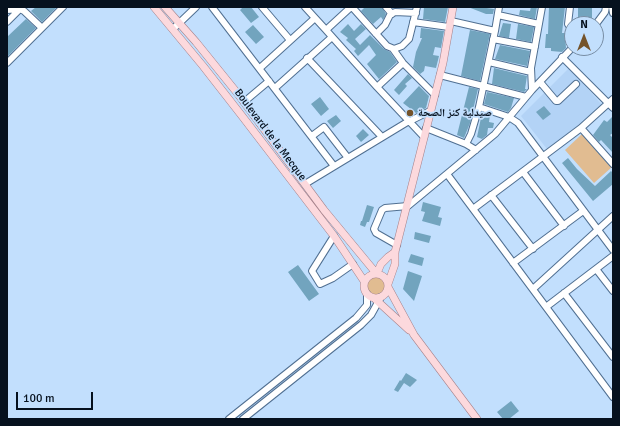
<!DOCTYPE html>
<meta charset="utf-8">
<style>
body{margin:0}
#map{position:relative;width:620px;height:426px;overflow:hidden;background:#c2dffd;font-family:Signika,sans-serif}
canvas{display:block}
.frame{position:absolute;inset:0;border:8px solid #06111e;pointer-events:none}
.north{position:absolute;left:564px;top:16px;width:40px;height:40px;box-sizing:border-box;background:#c2dffd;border:1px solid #778da4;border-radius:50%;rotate:0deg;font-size:11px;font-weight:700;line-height:16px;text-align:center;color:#06111e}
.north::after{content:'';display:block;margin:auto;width:14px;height:18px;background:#74532a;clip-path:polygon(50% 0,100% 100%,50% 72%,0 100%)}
.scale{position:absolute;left:16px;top:392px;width:77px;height:18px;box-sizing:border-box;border:2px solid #06111e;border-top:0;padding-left:5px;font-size:12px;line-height:14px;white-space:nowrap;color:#06111e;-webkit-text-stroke:3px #c2dffd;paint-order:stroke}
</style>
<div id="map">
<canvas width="620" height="426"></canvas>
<div class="frame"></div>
<div class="north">N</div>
<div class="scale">100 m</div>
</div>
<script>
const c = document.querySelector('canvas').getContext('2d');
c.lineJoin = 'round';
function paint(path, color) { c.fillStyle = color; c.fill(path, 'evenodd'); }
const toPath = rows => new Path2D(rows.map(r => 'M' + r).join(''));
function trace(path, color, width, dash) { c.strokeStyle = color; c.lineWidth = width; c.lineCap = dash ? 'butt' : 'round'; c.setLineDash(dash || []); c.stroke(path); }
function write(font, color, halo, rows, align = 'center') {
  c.font = font + ' Signika,"Noto Naskh Arabic",sans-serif'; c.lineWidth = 3.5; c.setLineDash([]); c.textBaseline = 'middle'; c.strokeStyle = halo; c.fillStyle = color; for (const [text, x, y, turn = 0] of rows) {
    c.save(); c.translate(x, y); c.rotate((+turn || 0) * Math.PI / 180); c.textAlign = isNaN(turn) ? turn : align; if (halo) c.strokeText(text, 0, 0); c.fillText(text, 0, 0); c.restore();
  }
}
const built = toPath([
 [569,68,603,106,547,149,521,116]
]);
const green = toPath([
 [582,134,612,167,594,183,565,150],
 '365 286a10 10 0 1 1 20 0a10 10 0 1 1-20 0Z'
]);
const building = toPath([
 [36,7,57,7,42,22,31,11],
 [243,7,251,7,259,17,251,23,240,10],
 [365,7,382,7,386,14,383,20,381,17,373,24,361,11],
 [424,7,448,7,445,22,423,19],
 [468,7,479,7,494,9,493,14,486,14],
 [531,7,537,7,535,19,519,15,520,10,530,11],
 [549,7,565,7,562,33,565,33,566,48,562,52,551,51,551,48,545,48,546,34,548,34],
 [578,7,592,7,592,24,573,24,573,19,578,19],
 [26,19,36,28,7,57,7,37],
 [503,23,511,24,509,38,499,36],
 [348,24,354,31,361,24,366,29,355,39,360,45,370,35,384,49,390,52,397,62,379,79,367,64,376,55,369,45,358,56,354,51,356,49,346,40,348,38,340,32],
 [518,24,534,27,531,42,516,39],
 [253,25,264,37,256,44,245,32],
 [421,28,444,31,441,48,435,47,433,55,439,56,436,68,425,66,424,71,420,74,413,67,416,52,422,38,420,38],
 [470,30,490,34,480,81,461,76],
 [500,45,530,51,527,66,495,59],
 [494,68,527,76,525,89,527,89,524,92,492,84],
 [408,74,412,78,405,84,407,86,399,95,394,90],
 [419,86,429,96,426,108,416,113,403,103],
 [469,87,478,89,470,123,464,138,457,135],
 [487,92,514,98,511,108,508,112,484,104],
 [320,97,329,109,321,116,311,104],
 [544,106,551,114,543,120,536,112],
 [482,113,490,115,489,122,494,123,493,128,488,128,487,135,482,139,477,137],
 [336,115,341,121,333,128,327,121],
 [613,116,613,133,610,135,613,138,613,153,601,140,599,142,593,135,604,120,607,122],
 [363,129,369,135,361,142,356,136],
 [568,158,577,169,595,186,611,171,613,173,613,184,593,201,562,163],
 [423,202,441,207,438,217,442,218,440,226,422,221,425,212,421,211],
 [367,205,374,207,369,222,367,222,365,227,360,225,361,221,362,221],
 [415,232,431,236,429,243,414,239],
 [411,254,424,258,422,266,408,262],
 [298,265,319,294,309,301,288,272],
 [408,271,422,276,414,301,403,289],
 [406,373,417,380,410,387,404,383,398,392,394,390,400,380,401,381],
 [511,401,519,411,509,419,503,419,497,412]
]);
const minor = toPath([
 [212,7,334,166],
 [262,7,290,40],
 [305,7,326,30],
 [351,7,326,30,377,87,424,137],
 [352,7,387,46,394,49,402,46,409,39,417,7],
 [386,7,392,14],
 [570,7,568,24,572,30],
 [612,7,613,13],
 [7,10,20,9,24,11,42,28],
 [498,15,539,24],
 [451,21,495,31],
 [7,22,20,9],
 [413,22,449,27],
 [596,24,605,12,606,7],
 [173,29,196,7],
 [376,34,385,25,390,15,395,12,416,13],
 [493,39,535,47],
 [393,49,403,63,435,95],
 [562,57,613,108],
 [307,58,382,137],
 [489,62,531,72],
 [7,63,63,7],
 [260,68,315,18],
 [440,75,526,97],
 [540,82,556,101,558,101,576,84],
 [377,87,403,63],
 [275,88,332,37],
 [532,90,531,68,542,7],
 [244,102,269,81],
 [479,107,509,117,518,123,613,250],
 [410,121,430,111],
 [426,128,466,144],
 [581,128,613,164],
 [312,136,324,127,348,158],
 [476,150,466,144,471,134,479,107,495,31,499,7],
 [523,172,564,226],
 [447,174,613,397],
 [305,184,409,121],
 [491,195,533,249],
 [473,209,581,128,613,99],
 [334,236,312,271,320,284,333,278,353,264],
 [397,245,376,233,374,229,382,210,385,208,408,206,495,134,532,90,572,48],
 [513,263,583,211],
 [596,269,613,291],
 [533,289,613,216],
 [564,293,613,357],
 [546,307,613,256],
 [229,419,356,318,367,305,367,294],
 [243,419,361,325,371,315,381,297]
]);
const major = toPath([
 [154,7,203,66,242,116,334,236,364,281],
 [165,7,196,42,238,94,324,210,376,273],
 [377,273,381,264,388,257,395,252],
 '364 286a12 12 0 1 1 24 0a12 12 0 1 1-24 0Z',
 [388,284,395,264,395,252,443,63,453,7],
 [388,287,414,335,477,419],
 [374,298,409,330]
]);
const markers = [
 [410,113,4,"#74532a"]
];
const poiNames = [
 ["صيدلية كنز الصحة",418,113]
];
const streetNames = [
 ["Boulevard de la Mecque",270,135,53]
];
paint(built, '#b3d3f6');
paint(green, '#e1bc91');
paint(building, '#72a4be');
trace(minor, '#517092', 8);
trace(major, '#a5828b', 8);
trace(minor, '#fff', 6);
trace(major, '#fcd9dd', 7);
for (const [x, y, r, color] of markers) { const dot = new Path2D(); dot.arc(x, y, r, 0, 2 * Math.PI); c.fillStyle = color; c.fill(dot); trace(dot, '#c2dffd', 1.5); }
write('bold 11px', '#06111e', '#c2dffd', poiNames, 'left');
write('11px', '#06111e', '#c2dffd', streetNames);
</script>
